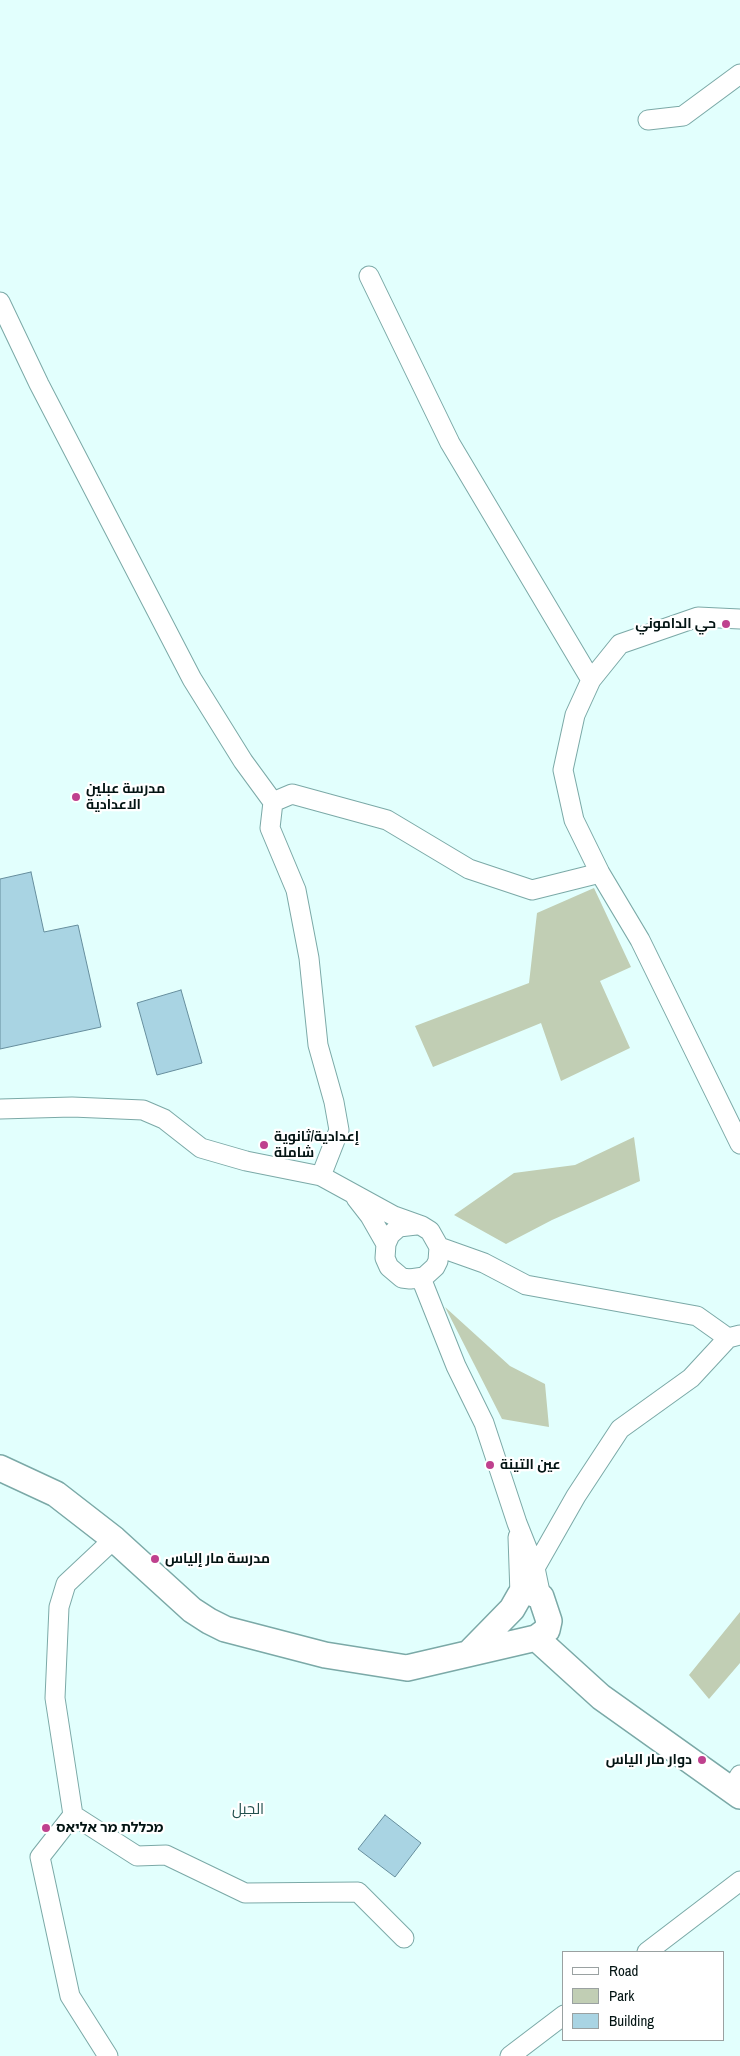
<!DOCTYPE html>
<meta charset="utf-8">
<style>
body{margin:0}
#map{position:relative;width:740px;height:2056px;overflow:hidden;background:#e2fffd;font-family:"Archivo Narrow",sans-serif}
canvas{display:block}
.legend{position:absolute;left:562px;top:1951px;width:162px;height:90px;box-sizing:border-box;background:#fff;border:1px solid #9aa1a1;margin:0;padding:6px 9px;list-style:none;font-size:15px;color:#031413}
.legend li{display:flex;align-items:center;gap:10px;height:25px}
.legend b{width:25px;border:1px solid #9aa1a1}
</style>
<div id="map">
<canvas width="740" height="2056"></canvas>
<ul class="legend">
<li><b style="height:6px;background:#fff"></b>Road</li>
<li><b style="height:14px;background:#c1ceb4"></b>Park</li>
<li><b style="height:14px;background:#a9d4e3"></b>Building</li>
</ul>
</div>
<script>
const c = document.querySelector('canvas').getContext('2d');
c.lineJoin = 'round';
function paint(path, color) { c.fillStyle = color; c.fill(path, 'evenodd'); }
const toPath = rows => new Path2D(rows.map(r => 'M' + r).join(''));
function trace(path, color, width, dash) { c.strokeStyle = color; c.lineWidth = width; c.lineCap = dash ? 'butt' : 'round'; c.setLineDash(dash || []); c.stroke(path); }
function write(font, color, halo, rows, align = 'center') {
  c.font = font + ' "Archivo Narrow",Cairo,"Noto Sans Hebrew",sans-serif'; c.lineWidth = 4.5; c.setLineDash([]); c.textBaseline = 'middle'; c.strokeStyle = halo; c.fillStyle = color; for (const [text, x, y, turn = 0] of rows) {
    c.save(); c.translate(x, y); c.rotate((+turn || 0) * Math.PI / 180); c.textAlign = isNaN(turn) ? turn : align; if (halo) c.strokeText(text, 0, 0); c.fillText(text, 0, 0); c.restore();
  }
}
const green = toPath([
 [594,888,631,967,600,981,630,1048,561,1081,541,1023,433,1067,415,1026,529,983,537,913],
 [634,1137,640,1181,552,1220,506,1244,454,1215,514,1173,575,1165],
 [445,1307,510,1366,545,1384,549,1427,502,1419],
 [740,1612,740,1663,709,1699,689,1675]
]);
const building = toPath([
 [31,872,44,932,78,925,101,1027,0,1049,0,879,31,872],
 [181,990,202,1063,157,1075,137,1003,181,990],
 [385,1815,421,1843,395,1877,358,1849,385,1815]
]);
const minor = toPath([
 [648,120,683,116,740,74],
 [369,276,450,443,591,680],
 [0,302,39,384,192,679,243,761,273,802],
 [740,619,698,617,620,644,591,680,575,715,563,770,574,820,600,873,640,940,740,1144],
 [0,1109,72,1107,143,1110,164,1119,201,1148,246,1161,321,1176,394,1216,422,1226,430,1231,439,1247,438,1261,435,1267,424,1277,410,1279,402,1278,389,1267,385,1258,386,1244,390,1235,399,1227,416,1225],
 [321,1176,339,1130,334,1102,318,1045,309,958,296,890,270,828,273,802,292,794,387,820,469,869,532,890,600,873],
 [356,1198,370,1216,386,1244],
 [439,1247,484,1263,526,1285,697,1316,728,1338],
 [421,1278,456,1366,484,1423,517,1523,535,1568,541,1597],
 [518,1537,520,1595],
 [114,1539,66,1584,59,1607,55,1698,73,1815,137,1856,166,1855,245,1893,358,1892,404,1938],
 [535,1568,576,1496,620,1429,691,1378,728,1338,740,1335],
 [732,1789,740,1775],
 [73,1815,40,1857,70,1996,108,2056],
 [647,1952,740,1881],
 [510,2056,564,2015]
]);
const major = toPath([
 [0,1468,56,1494,114,1539,192,1610,209,1621,225,1629,325,1655,407,1668,536,1638,547,1630,549,1621,541,1597,530,1592,520,1595,512,1609,469,1653],
 [536,1638,601,1697,740,1796]
]);
const markers = [
 [726,624,5,"#bf418e"],
 [76,797,5,"#bf418e"],
 [264,1145,5,"#bf418e"],
 [490,1465,5,"#bf418e"],
 [155,1559,5,"#bf418e"],
 [702,1760,5,"#bf418e"],
 [46,1828,5,"#bf418e"]
];
const poiNames = [
 ["حي الداموني",716,624,"right"],
 ["مدرسة عبلين",86,789],
 ["الاعدادية",86,805],
 ["إعدادية/ثانوية",274,1137],
 ["شاملة",274,1153],
 ["عين التينة",500,1465],
 ["مدرسة مار إلياس",165,1559],
 ["دوار مار الياس",692,1760,"right"],
 ["מכללת מר אליאס",56,1828]
];
const neighbourhoodNames = [
 ["الجبل",248,1810]
];
paint(green, '#c1ceb4');
paint(building, '#a9d4e3');
trace(building, '#668e9d', 1);
trace(minor, '#7ba9a7', 21);
trace(major, '#7ba9a7', 28);
trace(minor, '#fff', 19);
trace(major, '#fff', 25);
for (const [x, y, r, color] of markers) { const dot = new Path2D(); dot.arc(x, y, r, 0, 2 * Math.PI); c.fillStyle = color; c.fill(dot); trace(dot, '#fff', 2); }
write('bold 14px', '#031413', '#fff', poiNames, 'left');
write('15px', '#23504e', '#fff', neighbourhoodNames);
</script>
